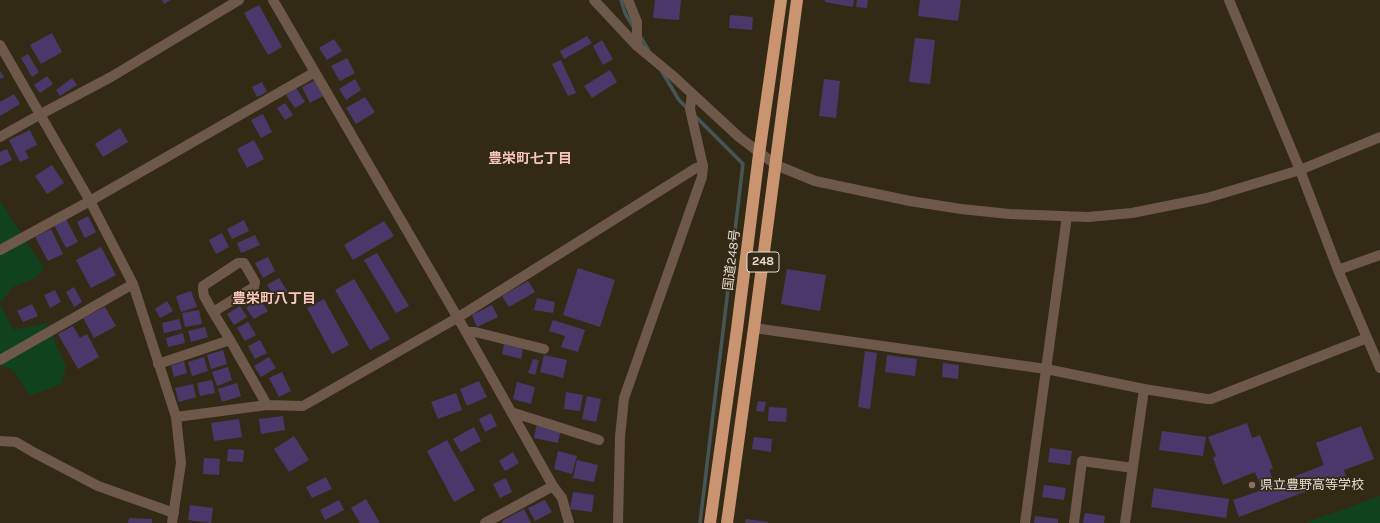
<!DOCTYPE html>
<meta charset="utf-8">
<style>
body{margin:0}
canvas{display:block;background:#332a16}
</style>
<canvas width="1380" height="523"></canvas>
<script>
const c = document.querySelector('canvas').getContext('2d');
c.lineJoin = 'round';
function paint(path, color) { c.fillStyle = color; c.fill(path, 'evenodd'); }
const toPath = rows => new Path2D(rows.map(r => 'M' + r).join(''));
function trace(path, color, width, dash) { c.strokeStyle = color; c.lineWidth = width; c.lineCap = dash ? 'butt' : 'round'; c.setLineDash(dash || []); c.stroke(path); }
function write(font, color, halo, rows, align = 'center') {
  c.font = font + ' Karla,"Noto Sans JP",sans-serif'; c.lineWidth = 3.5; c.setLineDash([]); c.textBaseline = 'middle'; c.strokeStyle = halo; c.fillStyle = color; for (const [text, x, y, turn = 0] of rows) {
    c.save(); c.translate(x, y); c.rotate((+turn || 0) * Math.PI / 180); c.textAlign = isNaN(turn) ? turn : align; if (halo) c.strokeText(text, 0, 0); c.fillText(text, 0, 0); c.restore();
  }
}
const green = toPath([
 [0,201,44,268,36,278,13,287,0,303],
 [0,303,13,330,47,323,66,367,61,384,30,396,13,370,0,365],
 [1380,496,1380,523,1305,523]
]);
const stream = toPath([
 [621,0,625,13,634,28],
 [640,36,649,51],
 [661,70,679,100,688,109],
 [694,115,743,164,700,523]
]);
const building = toPath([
 [162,0,171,0,164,4],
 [655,0,681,0,679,20,653,18],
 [825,0,854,0,853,7,825,2],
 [857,0,868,0,867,8,856,7],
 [920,0,961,0,958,21,918,16],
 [259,5,282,47,268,55,244,13],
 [730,15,753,17,752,30,729,28],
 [52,33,62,52,41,64,30,45],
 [587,36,592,43,564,59,560,51],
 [915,38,935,40,930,84,909,82],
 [334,39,342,51,327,60,319,48],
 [602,40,613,59,603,65,593,46],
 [28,54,39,72,32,77,21,58],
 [347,58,355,73,340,81,331,66],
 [561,60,576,93,568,96,552,64],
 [610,70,617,82,592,98,584,86],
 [0,71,4,77,0,79],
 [47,76,53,84,40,93,34,85],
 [72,78,77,85,60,96,56,90],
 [355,79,361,90,346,100,339,89],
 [824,79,840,81,836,118,819,116],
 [314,81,323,96,310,103,302,87],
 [262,82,267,92,257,97,252,87],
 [296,88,305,102,295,108,286,95],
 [14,94,20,104,0,116,0,102],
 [365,97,375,112,356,124,346,108],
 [285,103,293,115,285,120,277,108],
 [263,114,272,132,261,138,251,120],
 [120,128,128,142,103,157,95,144],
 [30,130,37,145,25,151,29,158,20,162,9,140],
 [254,140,264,159,247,168,237,149],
 [7,149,12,160,0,166,0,152],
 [52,165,64,183,47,194,35,176],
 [88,216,96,232,85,238,77,222],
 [66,219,78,242,66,248,54,225],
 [244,220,249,231,232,239,227,229],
 [384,221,394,236,353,260,344,245],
 [51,229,63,254,48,261,35,237],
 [222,233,229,247,216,254,209,240],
 [255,235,260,245,241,253,237,243],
 [101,247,116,275,91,288,76,260],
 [377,253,409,306,396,313,364,260],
 [268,257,275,271,263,278,255,263],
 [578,268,615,280,600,327,563,315],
 [787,269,826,275,820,311,781,304],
 [279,278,288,292,276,299,267,285],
 [354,279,390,339,370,350,335,290],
 [528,281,535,292,509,307,502,296],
 [74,287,82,302,74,307,66,292],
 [55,290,61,302,50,308,44,295],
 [191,291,197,307,181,312,176,296],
 [537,298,555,302,553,313,534,310],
 [260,299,268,311,254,319,246,308],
 [324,299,349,345,332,354,307,308],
 [167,301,173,311,160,318,155,309],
 [32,304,38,316,23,322,17,311],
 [492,305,498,317,477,327,472,315],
 [240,306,247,317,234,325,227,314],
 [105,307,116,326,94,338,83,318],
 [199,310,202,324,185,327,182,313],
 [179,319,182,329,164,333,162,323],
 [553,320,585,330,578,352,561,347,565,336,549,331],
 [248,322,256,335,245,341,237,328],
 [73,326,80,338,87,334,99,357,78,369,58,334],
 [205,327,208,337,191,342,188,331],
 [183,333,185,343,168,347,166,338],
 [260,340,267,353,255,359,248,346],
 [504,344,523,349,521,359,502,354],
 [223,350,227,364,211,369,207,355],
 [865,351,877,353,870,409,858,407],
 [544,355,567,360,563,378,540,372],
 [887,355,917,359,915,376,885,372],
 [204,357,208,371,192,376,188,362],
 [269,357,276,368,261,377,254,366],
 [533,359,539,360,535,375,528,373],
 [184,361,187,373,174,377,171,366],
 [943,363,959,365,958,379,942,377],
 [228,367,232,380,217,386,212,372],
 [282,372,291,391,279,397,269,378],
 [212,380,215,393,200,396,197,383],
 [479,381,487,397,467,406,460,389],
 [517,382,535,387,531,404,513,399],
 [237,383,241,396,222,402,218,389],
 [193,384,196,397,179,402,175,388],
 [566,392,583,395,580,411,564,409],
 [456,393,462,410,438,419,431,402],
 [587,396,601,399,596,422,582,419],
 [758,401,766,402,764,412,756,411],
 [769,407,787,408,786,422,768,421],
 [491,413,497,426,485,432,479,419],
 [283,416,285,430,261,434,259,419],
 [239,419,242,437,214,441,211,423],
 [537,423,561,428,558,443,534,438],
 [1247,423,1252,438,1260,435,1273,468,1269,470,1275,484,1324,465,1316,443,1361,426,1374,459,1344,470,1346,476,1239,517,1233,500,1262,490,1255,472,1223,485,1213,458,1216,456,1208,437],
 [474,427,481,441,461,452,453,439],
 [1162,431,1206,437,1203,456,1159,450],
 [294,436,309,460,289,472,274,449],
 [754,437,772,439,771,452,752,449],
 [447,440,475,490,454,502,427,451],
 [1050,448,1072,451,1070,465,1048,462],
 [228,449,244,450,243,462,227,461],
 [558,451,577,456,572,474,554,469],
 [513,452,519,463,505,471,499,461],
 [204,458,220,459,219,475,203,474],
 [577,460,598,465,594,482,573,478],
 [326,477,332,489,312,498,306,487],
 [506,478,512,492,500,498,493,484],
 [1044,485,1066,488,1064,500,1042,497],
 [1154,488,1229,499,1226,518,1151,507],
 [573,492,594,495,592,512,570,509],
 [366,499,380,523,360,523,351,508],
 [339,500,344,510,325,520,320,510],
 [545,500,552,512,535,521,528,508],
 [190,505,213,508,211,523,188,520],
 [524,509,531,523,503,523,502,521],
 [1085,513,1105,516,1104,523,1083,523],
 [1035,516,1058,519,1058,523,1034,523],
 [129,518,152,519,152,523,128,523],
 [746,519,768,522,768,523,745,523]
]);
const minor = toPath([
 [273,0,466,332,553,486,562,498,569,523],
 [594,0,637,46,672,75,739,137,776,165,815,181,910,201,961,209,1009,214,1088,217,1132,213,1207,198,1300,170,1380,137],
 [628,0,637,22,637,46],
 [1229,0,1300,170,1338,270,1380,368],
 [0,45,90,201,133,284,176,417,181,463,172,523],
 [0,137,41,114,111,77,239,0],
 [0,250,90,201,315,72],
 [1338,270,1380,255],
 [213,312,254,287,255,282,244,263,238,263,203,286,203,290,204,296,213,312,230,340,267,405],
 [754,328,1046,369,1144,389,1207,399,1211,399,1367,338],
 [466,332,475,332,544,349],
 [0,360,133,284],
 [158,364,230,340],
 [511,412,599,440],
 [176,417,267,405,303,406,457,318,696,168,703,166],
 [0,441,16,442,33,452,98,486,174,513],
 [485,523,553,486],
 [618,523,620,437,624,398,702,177,703,166,690,109,692,94],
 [1025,523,1067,216],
 [1074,523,1082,461,1133,468],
 [1125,523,1144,389]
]);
const highway = toPath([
 [710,523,737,329,759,154,781,0],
 [727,523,754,328,797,0]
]);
const markers = [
 [1252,485,4,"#8d6e63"]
];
const shields = [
 [763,262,32]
];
const shieldNames = [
 ["248",763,262]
];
const streetNames = [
 ["国道248号",732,260,-83]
];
const poiNames = [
 ["県立豊野高等学校",1260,485]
];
const neighbourhoodNames = [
 ["豊栄町七丁目",530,159],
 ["豊栄町八丁目",274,299]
];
paint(green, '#10421e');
trace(stream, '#465657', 3.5);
paint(building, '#493869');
trace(minor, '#6e584a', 10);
trace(highway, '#ca9470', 12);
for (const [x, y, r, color] of markers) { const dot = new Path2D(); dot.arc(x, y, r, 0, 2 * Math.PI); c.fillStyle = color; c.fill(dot); trace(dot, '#332a16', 1.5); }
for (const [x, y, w] of shields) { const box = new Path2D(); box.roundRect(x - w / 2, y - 10, w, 20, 3); c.fillStyle = '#332a16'; c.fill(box); trace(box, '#e4ded2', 1); }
write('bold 12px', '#e4ded2', null, shieldNames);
write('13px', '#e4ded2', '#332a16', streetNames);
write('13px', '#e4ded2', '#332a16', poiNames, 'left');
write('bold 14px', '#f9c6bd', '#332a16', neighbourhoodNames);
</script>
